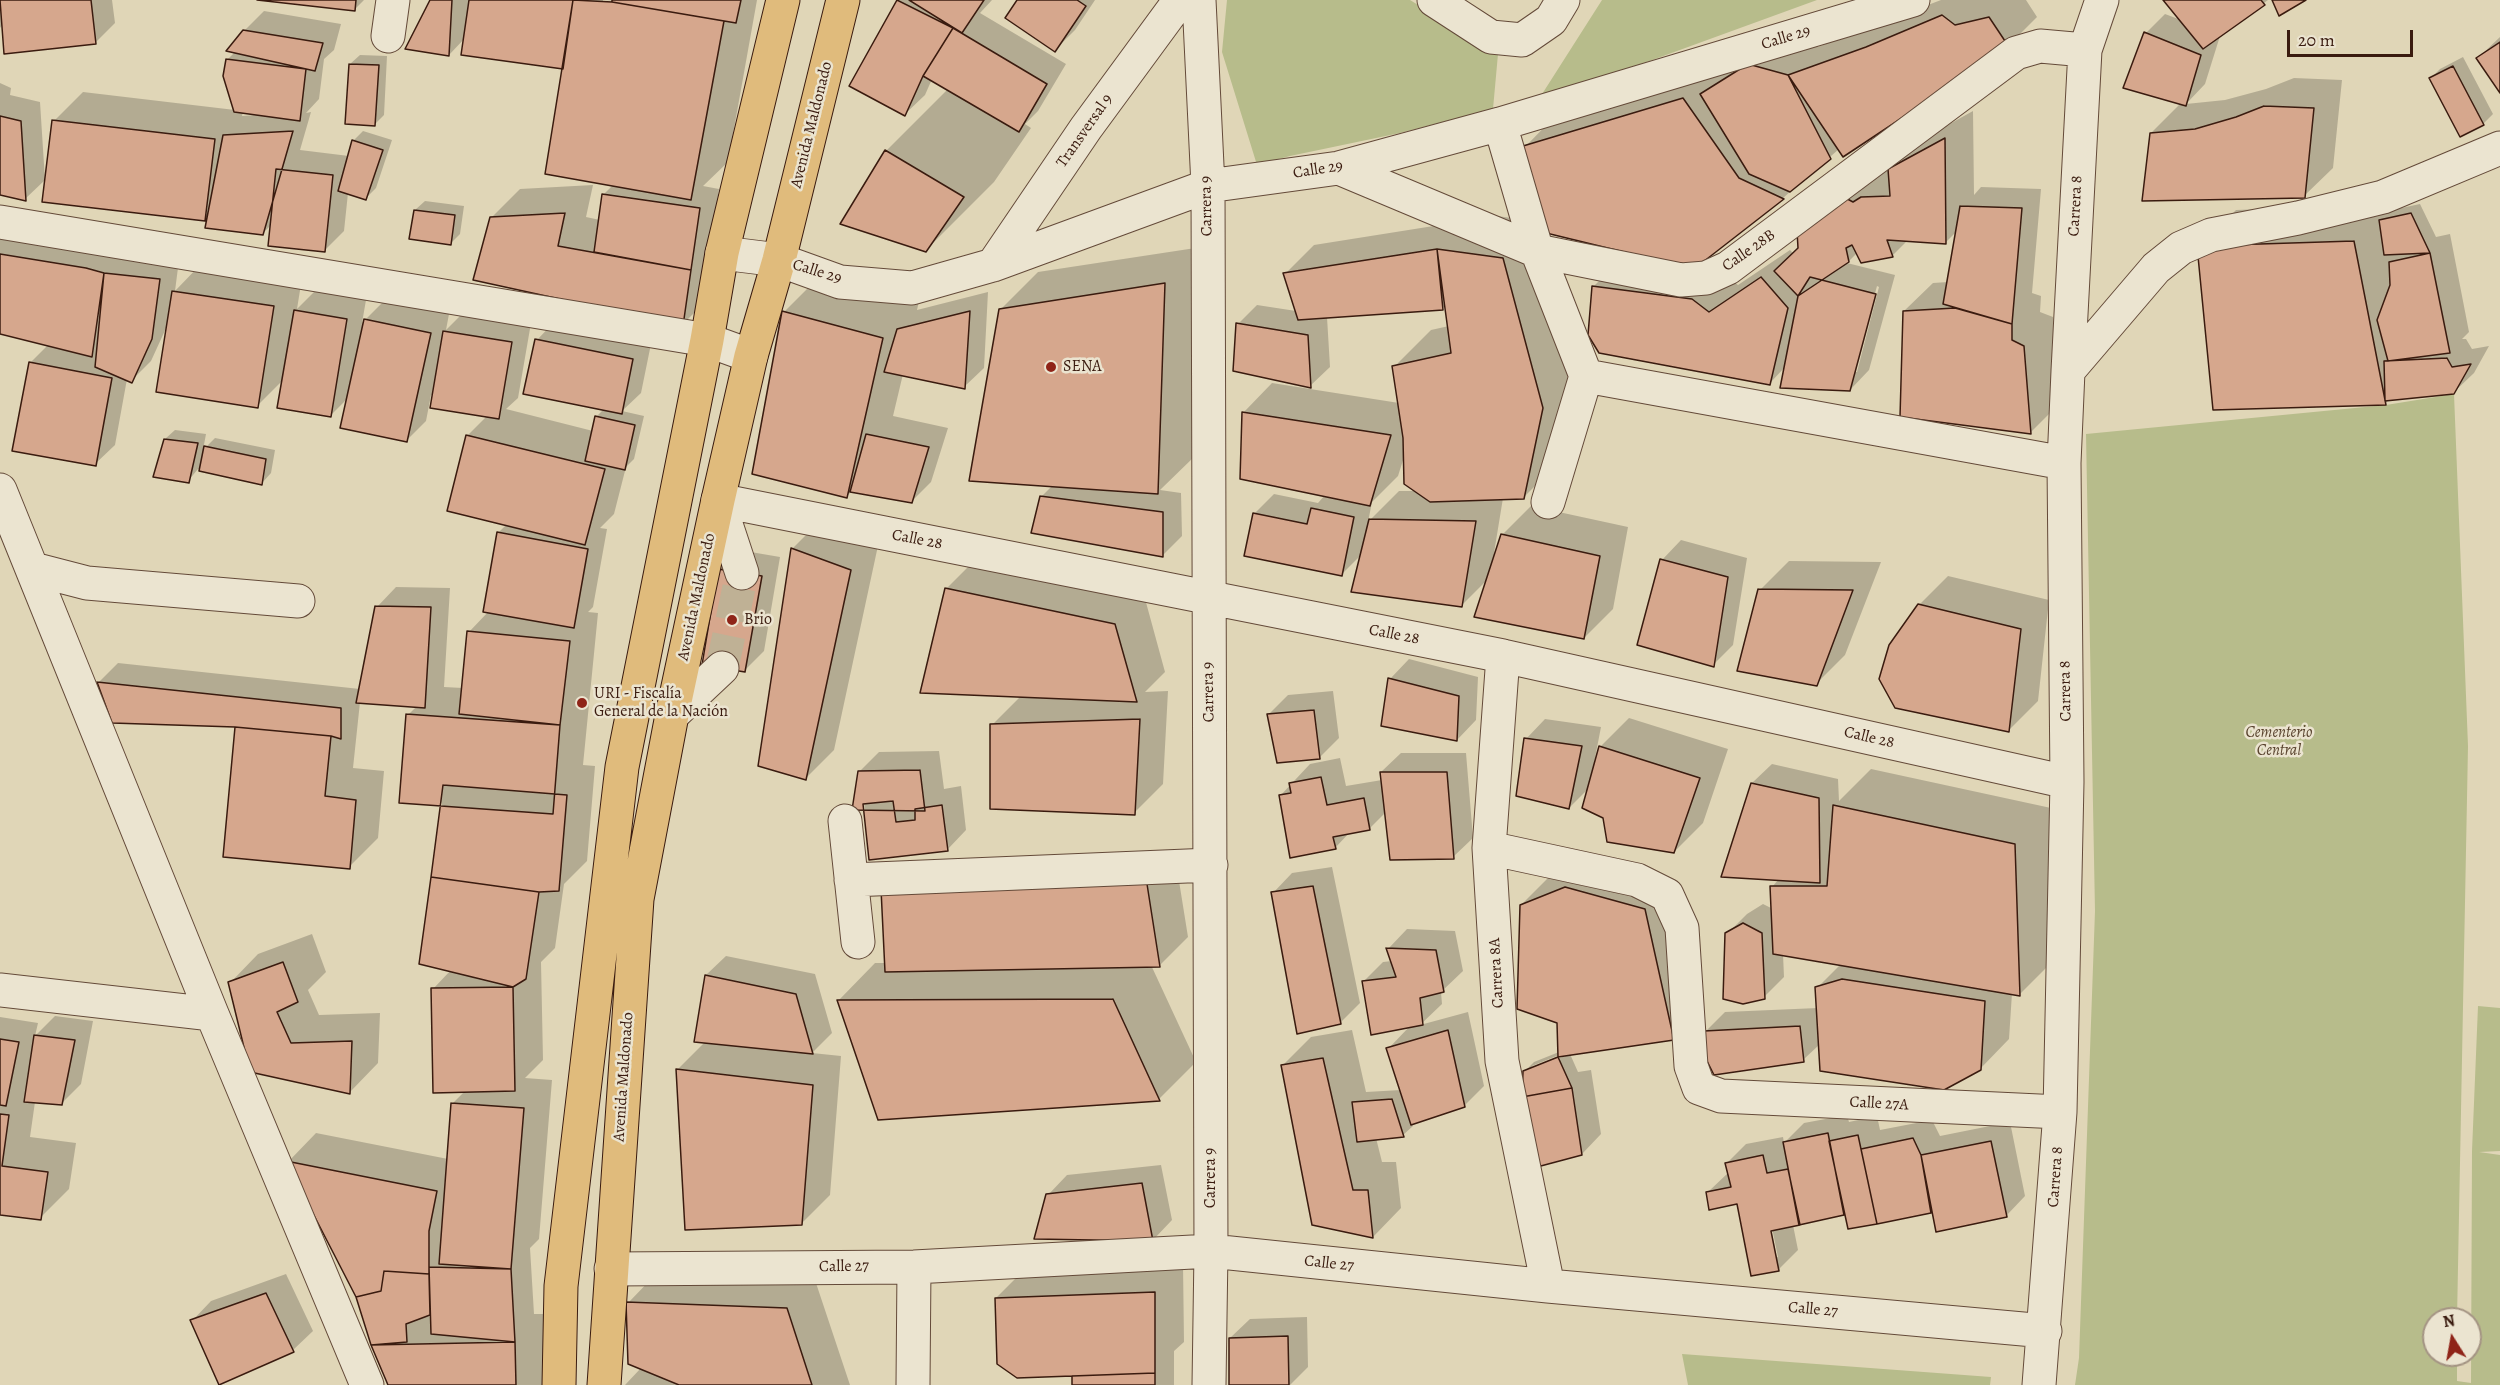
<!DOCTYPE html>
<meta charset="utf-8">
<style>
body{margin:0}
#map{position:relative;width:2500px;height:1385px;overflow:hidden;background:#e0d6b7;font-family:Alegreya,serif}
canvas{display:block}
.north{position:absolute;left:2422px;top:1307px;width:60px;height:60px;box-sizing:border-box;background:#ebe4d0;border:2px solid #a49483;border-radius:50%;rotate:349deg;font-size:16px;font-weight:700;line-height:24px;text-align:center;color:#3a1b0f}
.north::after{content:'';display:block;margin:auto;width:21px;height:27px;background:#8f2418;clip-path:polygon(50% 0,100% 100%,50% 72%,0 100%)}
.scale{position:absolute;left:2287px;top:30px;width:126px;height:27px;box-sizing:border-box;border:3px solid #3a1b0f;border-top:0;padding-left:8px;font-size:18px;line-height:21px;white-space:nowrap;color:#3a1b0f;-webkit-text-stroke:4px #ebe4d0;paint-order:stroke}
</style>
<div id="map">
<canvas width="2500" height="1385"></canvas>
<div class="north">N</div>
<div class="scale">20 m</div>
</div>
<script>
const c = document.querySelector('canvas').getContext('2d');
c.lineJoin = 'round';
function paint(path, color) { c.fillStyle = color; c.fill(path, 'evenodd'); }
const toPath = rows => new Path2D(rows.map(r => 'M' + r).join(''));
function trace(path, color, width, dash) { c.strokeStyle = color; c.lineWidth = width; c.lineCap = dash ? 'butt' : 'round'; c.setLineDash(dash || []); c.stroke(path); }
function write(font, color, halo, rows, align = 'center') {
  c.font = font + ' Alegreya,serif'; c.lineWidth = 5; c.setLineDash([]); c.textBaseline = 'middle'; c.strokeStyle = halo; c.fillStyle = color; for (const [text, x, y, turn = 0] of rows) {
    c.save(); c.translate(x, y); c.rotate((+turn || 0) * Math.PI / 180); c.textAlign = isNaN(turn) ? turn : align; if (halo) c.strokeText(text, 0, 0); c.fillText(text, 0, 0); c.restore();
  }
}
const green = toPath([
 [1227,0,1410,0,1498,54,1493,109,1400,133,1290,156,1257,165,1222,52],
 [1602,0,1817,0,1537,102],
 [2454,394,2468,746,2457,1319,2434,1319,2434,1355,2457,1355,2457,1381,2471,1383,2472,1151,2478,1006,2500,1008,2500,1151,2479,1152,2500,1155,2500,1385,2075,1385,2079,1358,2095,911,2086,434,2386,405],
 [1682,1354,1991,1377,1990,1385,1688,1385]
]);
const shadow = toPath([
 [0,0,112,0,115,23,95,43,2,25,0,28],
 [259,0,364,0,355,9],
 [432,0,603,0,603,3,619,4,619,1,605,0,757,0,728,162,703,186,719,189,712,240,711,296,682,325,491,218,520,189,593,185,586,217,600,220,603,195,613,185,564,67,465,38,449,55],
 [899,0,992,0,980,13,1066,64,1038,111,1025,124,1031,128,994,182,926,250,842,224,886,151,948,89,932,79,925,95,905,114,851,85],
 [1018,0,1095,0,1075,30,1055,50],
 [1941,0,2026,0,2037,17,2009,45,1839,149,1783,198,1694,268,1721,271,1738,285,1790,250,1794,254,1870,167,1882,174,1919,141,1973,111,1974,195,1981,187,2041,189,2032,293,2041,296,2040,312,2053,317,2059,404,2030,433,1904,311,1933,283,1948,282,1957,231,1945,243,1908,240,1892,256,1858,252,1847,263,1895,275,1869,370,1850,390,1785,367,1770,383,1593,287,1622,258,1673,265,1542,231,1579,370,1561,460,1524,497,1503,498,1494,553,1496,554,1502,535,1531,506,1628,527,1613,609,1584,638,1488,579,1462,605,1362,554,1342,574,1255,513,1274,494,1318,503,1325,495,1241,477,1244,412,1272,383,1399,403,1394,367,1431,330,1449,326,1446,305,1442,309,1327,317,1330,367,1310,386,1238,324,1257,305,1296,311,1285,274,1314,245,1465,221,1475,213,1541,222,1525,147,1562,109,1778,36,1818,47],
 [1877,286,1879,287,1857,372,1854,372],
 [1404,457,1417,491,1399,491,1368,522,1372,502,1398,476],
 [2165,0,2268,0,2220,36,2205,84,2186,104,2225,100,2266,89,2294,78,2342,80,2333,168,2304,196,2151,133,2181,103,2146,33,2165,14,2181,20],
 [264,11,341,24,334,50,324,59,319,99,306,113,311,112,300,150,349,156,353,141,363,131,392,140,376,188,366,198,348,193,344,231,324,251,272,224,263,233,210,214,204,220,54,121,83,92,235,110,227,60,235,52,244,31],
 [243,112,256,113,256,115,242,116],
 [2500,37,2500,91,2478,58],
 [360,55,387,56,384,115,375,124,350,64],
 [2463,57,2493,114,2483,124,2461,135,2431,78,2440,69],
 [0,83,11,88,10,95,40,102,45,180,25,199,0,193],
 [425,201,464,206,460,234,451,243,415,210],
 [2391,204,2392,210,2420,204,2436,237,2450,234,2469,332,2462,339,2466,339,2472,349,2489,346,2474,373,2454,392,2389,399,2385,404,2199,247,2236,210],
 [0,221,179,260,175,291,202,263,302,278,297,309,315,291,366,300,362,323,385,300,449,314,446,330,464,312,531,323,518,398,506,409,593,431,596,417,604,409,537,340,556,320,652,339,641,393,622,411,644,416,634,459,626,467,614,514,600,528,607,529,593,607,588,612,598,613,583,765,595,766,587,861,564,884,555,948,541,962,543,1060,525,1078,552,1080,539,1239,530,1248,534,1314,544,1314,544,1385,390,1385,372,1345,358,1297,288,1162,316,1133,448,1159,452,1104,466,1090,433,989,451,970,442,804,408,715,417,706,360,702,353,768,384,771,378,838,349,867,236,725,98,683,118,663,360,689,377,607,396,587,450,588,444,687,463,688,469,632,489,611,498,533,507,524,467,436,488,415,431,395,426,421,406,441,348,398,331,415,283,380,257,406,167,326,151,361,131,381,127,379,115,445,95,464,30,363,49,344,0,332],
 [431,1313,432,1316,422,1317,422,1316],
 [1202,247,1195,456,1160,490,1181,493,1182,536,1162,556,1041,497,1053,485,1000,310,1038,272],
 [821,275,919,301,917,310,988,292,984,368,964,387,903,374,893,416,948,428,931,482,911,502,852,491,847,496,784,312],
 [175,430,206,434,203,450,215,438,275,450,271,473,262,483,198,469,188,481,165,439],
 [821,520,879,541,834,750,805,779,792,549],
 [1681,540,1747,558,1733,645,1713,665,1662,560],
 [739,550,780,557,764,651,744,671,720,569],
 [975,560,1144,595,1165,672,1145,692,1168,691,1163,784,1134,813,992,725,1022,695,946,589],
 [1789,561,1881,562,1845,655,1816,684,1760,590],
 [1948,576,2049,600,2038,701,2009,730,1919,605],
 [1409,659,1478,677,1476,720,1457,740,1390,679],
 [1333,691,1339,738,1320,757,1269,714,1288,695],
 [1629,718,1728,749,1703,823,1674,852,1605,817,1590,787,1569,808,1526,739,1545,719,1601,727,1594,763,1596,763,1601,746],
 [939,751,944,789,961,786,966,830,947,850,871,858,860,771,879,752],
 [1401,753,1466,753,1473,838,1453,857,1386,812,1369,829,1350,832,1335,848,1280,796,1310,764,1340,758,1346,786,1382,780,1381,772],
 [1772,764,1838,779,1839,801,1871,769,2051,808,2057,957,2020,994,2012,993,2009,1039,1980,1069,1820,1044,1803,1060,1705,1032,1725,1012,1818,1008,1817,988,1841,964,1783,954,1784,977,1764,997,1727,934,1747,914,1763,904,1773,909,1772,887,1779,879,1723,876,1752,783],
 [1175,856,1188,937,1160,965,1151,965,1196,1062,1159,1099,879,1118,839,1000,875,963,886,963],
 [1332,867,1360,1003,1341,1022,1273,893,1292,873],
 [1550,876,1673,880,1674,1039,1570,1054,1578,1072,1591,1070,1601,1134,1582,1154,1524,1072,1534,1062,1559,1052,1559,1022,1521,905],
 [1564,1053,1565,1056,1532,1069,1532,1066],
 [1407,929,1455,931,1463,971,1441,992,1442,1004,1420,1025,1468,1012,1484,1086,1464,1106,1412,1124,1413,1126,1403,1135,1376,1138,1382,1162,1396,1162,1401,1208,1373,1237,1282,1066,1311,1037,1352,1030,1366,1092,1401,1090,1388,1049,1410,1026,1364,981,1383,962,1392,961,1388,949],
 [312,934,326,972,308,990,319,1015,380,1013,378,1063,350,1092,252,1071,230,983,258,954],
 [726,956,815,974,832,1033,812,1053,841,1056,830,1195,801,1224,686,1229,678,1069,705,1042,696,1041,706,975],
 [55,1016,93,1021,81,1084,61,1104,35,1102,30,1137,76,1143,69,1189,40,1218,0,1213,0,1017,38,1023,35,1036],
 [1847,1115,1849,1122,1877,1116,1880,1130,1932,1120,1940,1136,2010,1122,2025,1196,2006,1216,1932,1211,1849,1228,1845,1214,1793,1225,1798,1250,1778,1270,1739,1202,1708,1192,1729,1172,1727,1163,1746,1144,1783,1137,1784,1143,1804,1123],
 [1771,1223,1778,1257,1774,1257,1768,1224],
 [1161,1165,1172,1220,1153,1240,1048,1195,1067,1175],
 [1183,1264,1184,1342,1174,1351,1174,1385,1073,1385,1076,1374,996,1298,1025,1269],
 [286,1274,313,1331,293,1350,192,1321,211,1301],
 [656,1274,815,1280,850,1385,625,1385,641,1368,628,1303],
 [1307,1317,1308,1367,1290,1385,1231,1385,1230,1338,1250,1319]
]);
const building = toPath([
 [0,0,91,0,96,44,4,54,0,0],
 [257,0,356,0,355,11,257,0],
 [430,0,452,0,449,56,405,49,430,0],
 [469,0,573,0,563,69,461,55,469,0],
 [573,0,612,2,724,21,691,200,545,174,573,0],
 [612,0,741,0,736,23,612,2,612,0],
 [897,0,953,28,923,76,905,116,849,86,897,0],
 [909,0,984,0,962,33,909,0],
 [1017,0,1077,0,1086,6,1055,52,1005,18,1017,0],
 [2163,0,2261,0,2265,5,2203,49,2163,0],
 [2272,0,2306,0,2279,16,2272,0],
 [1942,15,1955,25,1989,17,2009,47,1843,157,1788,75,1866,47,1942,15],
 [953,28,1047,84,1019,132,923,76,953,28],
 [243,30,323,43,315,71,226,51,243,30],
 [2144,32,2201,55,2186,106,2123,88,2144,32],
 [2500,42,2500,93,2476,58,2500,42],
 [226,59,306,69,300,121,234,112,223,76,226,59],
 [349,64,379,65,375,126,345,124,349,64],
 [1748,64,1788,75,1831,159,1790,192,1749,174,1700,94,1748,64],
 [2453,66,2484,125,2460,137,2429,78,2453,66],
 [1683,98,1739,178,1784,199,1694,269,1542,232,1523,146,1683,98],
 [2264,106,2314,108,2305,198,2142,201,2150,133,2195,129,2236,117,2264,106],
 [0,116,21,121,26,201,0,195,0,116],
 [52,120,215,139,205,221,42,202,52,120],
 [293,131,263,235,205,228,223,135,293,131],
 [1945,138,1946,244,1887,240,1893,257,1861,263,1852,245,1846,248,1849,262,1798,296,1774,271,1798,248,1797,231,1840,195,1853,202,1861,197,1890,196,1888,169,1945,138],
 [352,140,383,150,366,200,338,191,352,140],
 [885,150,964,197,926,252,840,224,885,150],
 [276,169,333,175,325,252,268,246,276,169],
 [602,194,700,208,691,270,594,252,602,194],
 [1960,206,2022,208,2012,324,1943,304,1960,206],
 [414,210,455,215,451,245,409,239,414,210],
 [565,213,558,246,691,270,683,326,473,280,490,217,565,213],
 [2411,213,2430,253,2384,255,2379,220,2411,213],
 [2354,241,2386,405,2213,410,2197,246,2354,241],
 [1437,249,1443,310,1298,320,1283,273,1437,249],
 [1437,249,1503,258,1543,408,1524,499,1430,502,1404,484,1403,438,1392,366,1451,353,1437,249],
 [2430,253,2450,353,2388,361,2377,320,2390,285,2389,262,2430,253],
 [0,254,86,268,104,273,92,357,0,334,0,254],
 [104,273,160,279,152,339,132,383,95,367,104,273],
 [1761,277,1788,308,1770,385,1599,353,1588,335,1592,286,1692,299,1709,312,1761,277],
 [1810,277,1876,294,1850,391,1780,388,1798,296,1810,277],
 [1165,283,1158,494,969,481,999,309,1165,283],
 [172,291,274,306,258,408,156,392,172,291],
 [1955,308,2012,324,2012,340,2024,346,2031,434,1900,417,1903,311,1955,308],
 [294,310,347,319,331,417,277,408,294,310],
 [782,311,883,338,847,498,752,474,782,311],
 [970,311,965,389,884,372,897,329,970,311],
 [364,319,431,333,407,442,340,428,364,319],
 [1236,323,1308,335,1311,388,1233,371,1236,323],
 [443,331,512,342,499,419,430,408,443,331],
 [535,339,633,359,622,414,523,394,535,339],
 [2447,358,2452,367,2471,364,2454,394,2385,401,2384,361,2447,358],
 [29,362,112,378,96,466,12,451,29,362],
 [1242,412,1391,435,1370,506,1240,479,1242,412],
 [595,416,635,425,625,470,585,461,595,416],
 [866,434,929,447,912,503,850,492,866,434],
 [466,435,605,469,585,545,447,511,466,435],
 [164,439,198,443,189,483,153,477,164,439],
 [204,446,266,459,262,485,199,471,204,446],
 [1040,496,1163,512,1163,557,1031,533,1040,496],
 [1311,508,1354,517,1342,576,1244,556,1253,513,1307,524,1311,508],
 [1369,519,1476,521,1462,607,1351,592,1369,519],
 [497,532,588,549,574,628,483,612,497,532],
 [1501,534,1600,556,1584,639,1474,617,1501,534],
 [791,548,851,570,806,780,758,766,791,548],
 [1660,559,1728,577,1714,667,1637,645,1660,559],
 [718,569,762,576,745,672,702,665,718,569],
 [945,588,1115,624,1137,702,920,693,945,588],
 [1758,589,1853,590,1817,686,1737,671,1758,589],
 [1918,604,2021,629,2009,732,1895,708,1879,679,1889,645,1918,604],
 [375,606,431,607,425,708,356,703,375,606],
 [467,631,570,641,560,725,459,714,467,631],
 [1388,678,1459,696,1457,741,1381,726,1388,678],
 [97,682,341,708,341,739,331,736,235,727,112,723,97,682],
 [1314,710,1320,759,1277,763,1267,714,1314,710],
 [406,714,560,725,553,814,399,803,406,714],
 [1140,719,1135,815,990,809,990,724,1140,719],
 [235,727,331,736,325,796,356,800,350,869,223,857,235,727],
 [1524,738,1582,746,1569,809,1516,796,1524,738],
 [1599,746,1700,778,1674,853,1607,842,1603,818,1582,808,1599,746],
 [920,770,925,811,852,810,858,771,920,770],
 [1380,772,1447,772,1454,859,1390,860,1380,772],
 [1321,777,1327,805,1364,798,1370,830,1333,837,1336,849,1290,858,1279,795,1291,793,1289,783,1321,777],
 [1751,783,1819,798,1820,883,1721,877,1751,783],
 [443,785,567,795,559,891,539,892,431,877,443,785],
 [893,801,896,822,915,820,915,809,942,805,948,851,869,860,863,804,893,801],
 [1833,805,2015,844,2020,996,1773,954,1770,886,1827,886,1833,805],
 [431,877,539,892,526,979,513,987,419,964,431,877],
 [1147,884,1160,967,885,972,881,889,1147,884],
 [1313,886,1341,1024,1297,1034,1271,892,1313,886],
 [1565,887,1645,909,1674,1040,1558,1057,1557,1023,1517,1009,1520,905,1565,887],
 [1743,923,1762,933,1765,999,1743,1004,1723,999,1725,933,1743,923],
 [1386,948,1436,950,1444,992,1420,998,1423,1025,1371,1035,1362,981,1396,977,1386,948],
 [283,962,298,1002,277,1012,291,1043,352,1041,350,1094,250,1072,228,982,283,962],
 [705,975,796,994,813,1054,694,1042,705,975],
 [1842,979,1985,1001,1981,1070,1944,1090,1820,1071,1815,987,1842,979],
 [513,987,515,1091,433,1093,431,988,513,987],
 [1113,999,1160,1101,878,1120,837,1000,1113,999],
 [1800,1026,1804,1062,1714,1075,1703,1053,1704,1031,1800,1026],
 [1448,1030,1465,1107,1411,1125,1386,1048,1448,1030],
 [34,1035,75,1040,62,1105,24,1102,34,1035],
 [0,1039,19,1042,6,1106,0,1105,0,1039],
 [1558,1057,1572,1088,1522,1097,1523,1071,1558,1057],
 [1323,1058,1353,1190,1368,1190,1373,1238,1312,1225,1281,1065,1323,1058],
 [676,1069,813,1085,802,1225,685,1230,676,1069],
 [1572,1088,1582,1155,1537,1167,1522,1097,1572,1088],
 [1392,1099,1404,1137,1357,1142,1352,1102,1392,1099],
 [451,1103,524,1108,511,1269,439,1264,451,1103],
 [0,1114,9,1115,2,1166,48,1172,41,1220,0,1215,0,1114],
 [1828,1133,1844,1215,1799,1225,1783,1142,1828,1133],
 [1858,1135,1877,1224,1848,1229,1829,1141,1858,1135],
 [1913,1138,1921,1155,1931,1213,1877,1224,1861,1149,1913,1138],
 [1991,1141,2007,1217,1936,1232,1921,1155,1991,1141],
 [1763,1155,1767,1173,1788,1169,1800,1225,1771,1231,1779,1271,1751,1276,1737,1204,1709,1210,1706,1192,1731,1187,1725,1163,1763,1155],
 [286,1161,437,1191,429,1231,429,1274,384,1271,381,1291,356,1297,286,1161],
 [1142,1183,1153,1241,1034,1239,1046,1194,1142,1183],
 [429,1267,511,1269,515,1342,431,1334,429,1267],
 [384,1271,429,1274,430,1315,406,1324,407,1342,371,1345,356,1297,381,1291,384,1271],
 [1155,1292,1155,1373,1017,1378,997,1364,995,1298,1155,1292],
 [266,1293,294,1352,219,1385,190,1320,266,1293],
 [626,1302,787,1308,812,1385,679,1385,628,1364,626,1302],
 [1288,1336,1289,1385,1229,1385,1229,1338,1288,1336],
 [515,1342,516,1385,388,1385,371,1345,515,1342],
 [1155,1373,1155,1385,1072,1385,1072,1376,1155,1373]
]);
const minorTunnel = toPath([
 [722,668,742,573]
]);
const minor = toPath([
 [1199,0,1208,186,1211,1251,1209,1385],
 [1434,0,1491,37,1522,40,1551,20,1563,0],
 [388,36,393,0],
 [1500,124,1537,251,1586,376,1548,502],
 [1339,168,1537,251,1681,280,1706,278,1728,268,2016,53,2040,46,2085,50],
 [0,222,707,340,751,356],
 [722,253,779,260,840,282,912,288,993,265,1208,186,1339,168,1500,124,1913,0],
 [993,265,1086,128,1180,0],
 [2068,371,2156,268,2181,248,2211,235,2298,218,2383,197,2500,148],
 [1586,376,2064,463],
 [0,490,212,1014,367,1385],
 [33,569,87,583,298,601],
 [742,573,718,500,1503,656,2067,782],
 [1503,656,1489,848,1502,1061,1548,1286],
 [672,715,722,668],
 [845,821,858,942],
 [1489,848,1637,880,1667,895,1682,928,1691,1066,1699,1088,1721,1096,2060,1112],
 [851,880,1211,865],
 [0,990,212,1014],
 [611,1269,914,1267,1211,1251,1548,1286,2045,1331],
 [913,1385,914,1267],
 [2039,1385,2060,1112,2067,782,2064,463,2068,371,2085,50,2102,0]
]);
const major = toPath([
 [559,1385,561,1286,622,767,707,340,722,253,783,0],
 [604,1385,637,899,672,715,718,500,751,356,779,260,843,0]
]);
const markers = [
 [1051,367,6,"#8f2418"],
 [732,620,6,"#8f2418"],
 [582,703,6,"#8f2418"]
];
const streetNames = [
 ["Calle 29",1786,38,-17],
 ["Avenida Maldonado",812,125,-76],
 ["Transversal 9",1085,131,-55],
 ["Calle 29",1318,170,-9],
 ["Carrera 9",1207,206,-91],
 ["Carrera 8",2076,206,-87],
 ["Calle 28B",1749,251,-35],
 ["Calle 29",817,272,17],
 ["Calle 28",917,540,11],
 ["Avenida Maldonado",697,597,-78],
 ["Calle 28",1394,635,11],
 ["Carrera 8",2066,691,-91],
 ["Carrera 9",1209,692,-91],
 ["Calle 28",1869,738,13],
 ["Carrera 8A",1497,973,-93],
 ["Avenida Maldonado",624,1077,-86],
 ["Calle 27A",1879,1104,3],
 ["Carrera 8",2056,1177,-86],
 ["Carrera 9",1211,1178,-90],
 ["Calle 27",1329,1264,6],
 ["Calle 27",844,1267,-1],
 ["Calle 27",1813,1310,5]
];
const poiNames = [
 ["SENA",1063,367],
 ["Brio",744,620],
 ["URI - Fiscalía",594,694],
 ["General de la Nación",594,712]
];
const parkNames = [
 ["Cementerio",2279,733],
 ["Central",2279,751]
];
paint(green, '#b7bc8b');
paint(shadow, '#0003');
paint(building, '#d6a78d');
trace(building, '#3a1b0f', 1.5);
trace(minorTunnel, '#bfb195', 33, [33, 16]);
trace(minor, '#644a39', 35);
trace(major, '#3a1b0f', 35);
trace(minor, '#ebe4d0', 33);
trace(major, '#e0bb7c', 33);
for (const [x, y, r, color] of markers) { const dot = new Path2D(); dot.arc(x, y, r, 0, 2 * Math.PI); c.fillStyle = color; c.fill(dot); trace(dot, '#ebe4d0', 2); }
write('16px', '#3a1b0f', '#ebe4d0', streetNames);
write('16px', '#3a1b0f', '#ebe4d0', poiNames, 'left');
write('italic 16px', '#59432e', '#ebe4d0', parkNames);
</script>
